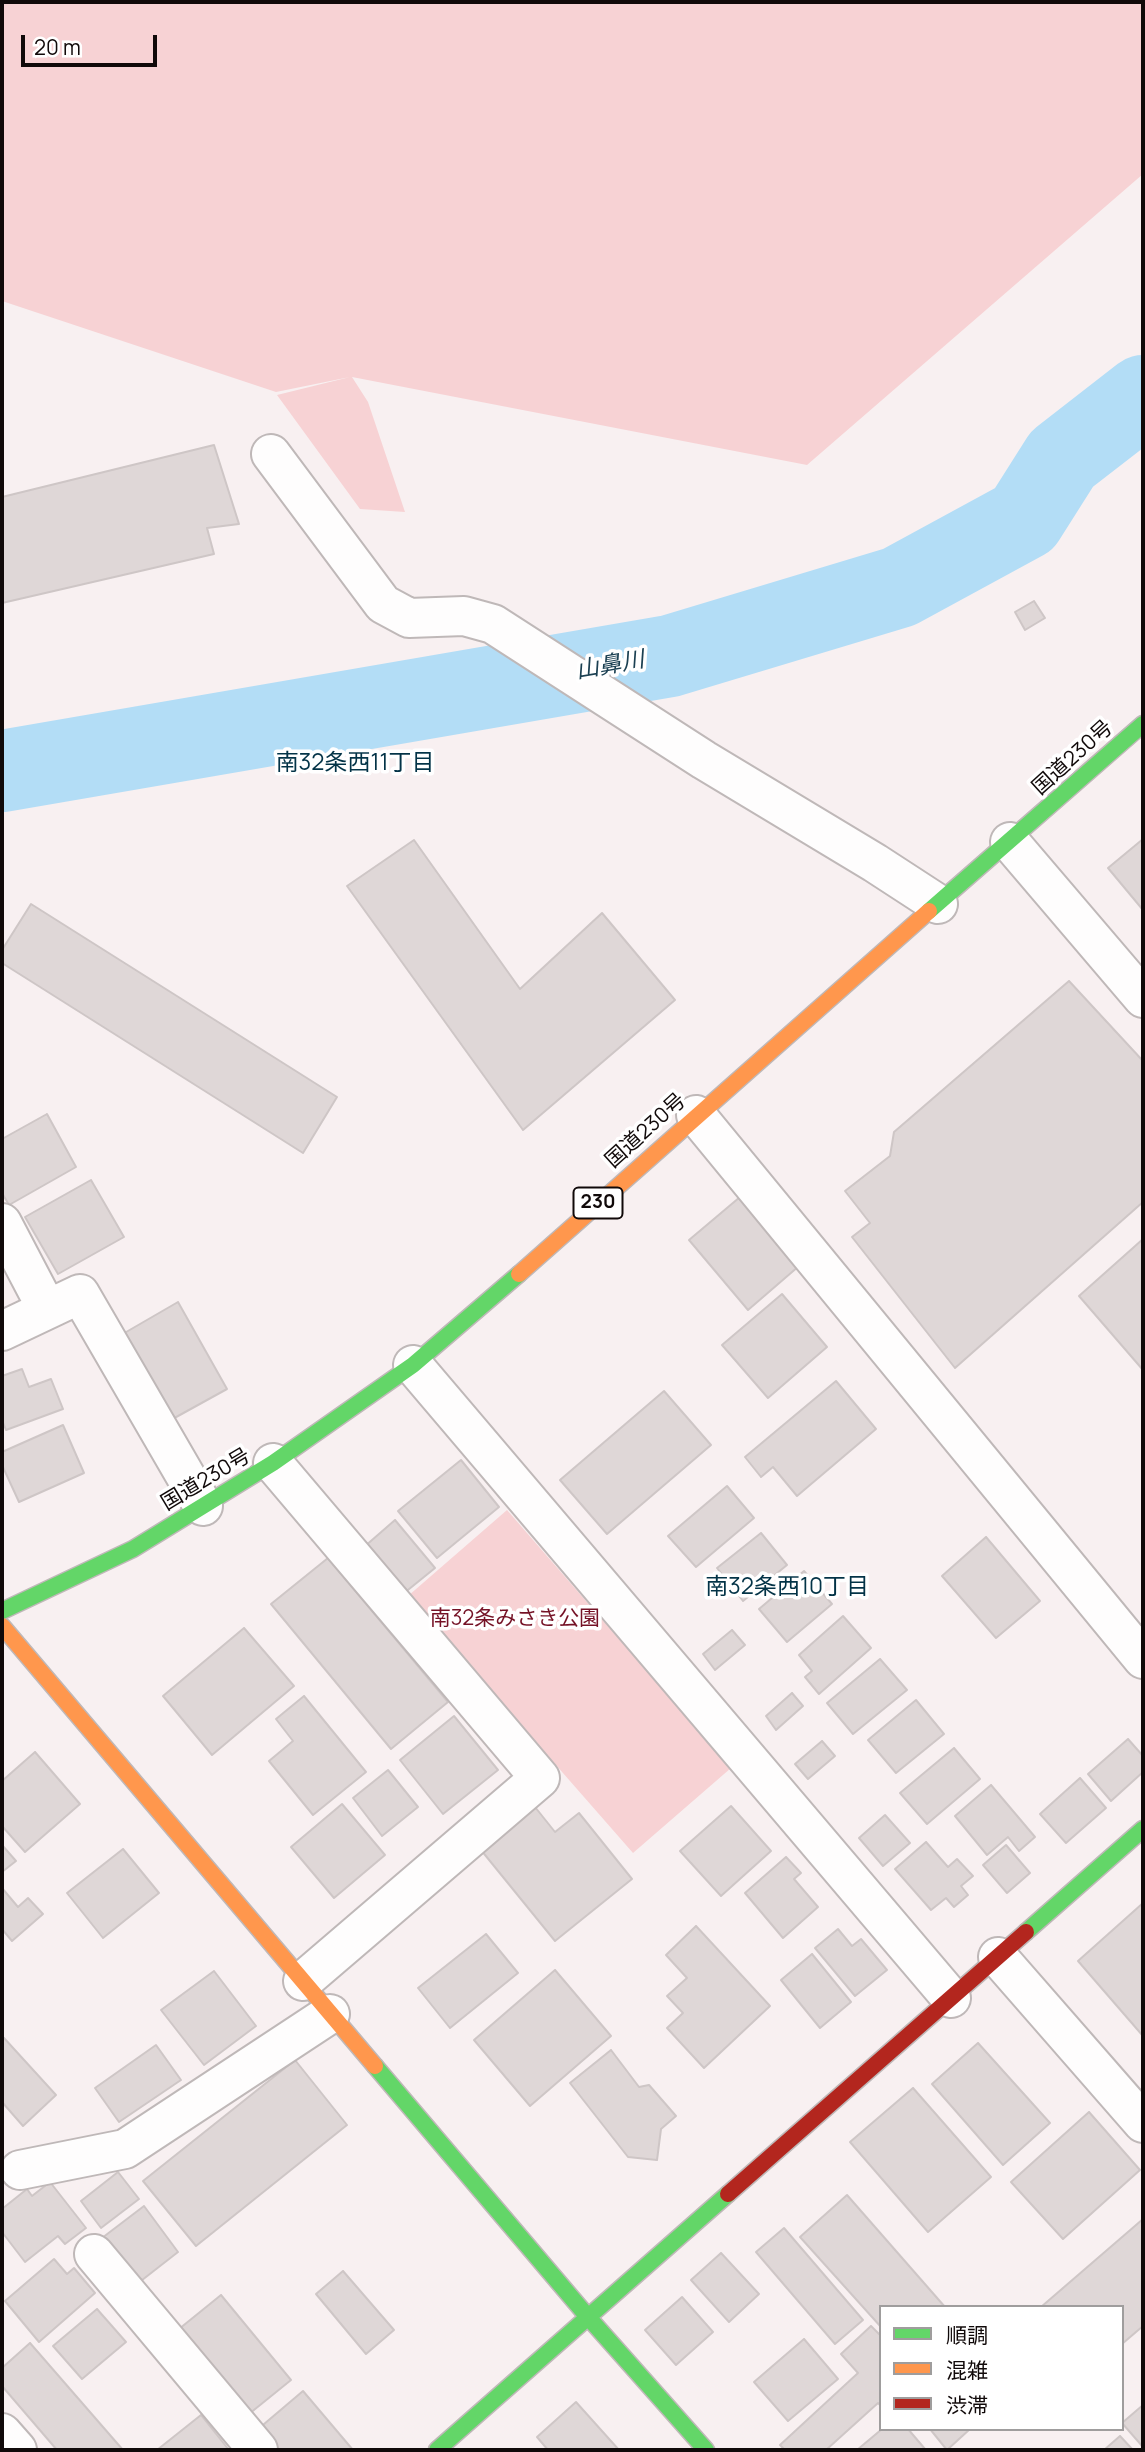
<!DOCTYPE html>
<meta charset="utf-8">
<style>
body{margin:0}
#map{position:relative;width:1145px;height:2452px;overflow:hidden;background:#f8f0f1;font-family:Manrope,"Noto Sans JP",sans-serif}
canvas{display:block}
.frame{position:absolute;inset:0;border:4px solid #100909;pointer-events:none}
.legend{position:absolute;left:879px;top:2305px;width:245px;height:126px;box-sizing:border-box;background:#fff;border:2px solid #9f9d9d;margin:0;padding:9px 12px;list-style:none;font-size:21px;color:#100909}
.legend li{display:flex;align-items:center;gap:14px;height:35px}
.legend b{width:35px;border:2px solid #9f9d9d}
.scale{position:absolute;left:21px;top:35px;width:136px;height:32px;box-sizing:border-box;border:4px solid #100909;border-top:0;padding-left:9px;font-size:21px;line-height:24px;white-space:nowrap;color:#100909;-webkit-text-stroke:5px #fff;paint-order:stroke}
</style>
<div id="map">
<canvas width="1145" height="2452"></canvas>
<div class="frame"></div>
<ul class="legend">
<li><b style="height:9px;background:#63d668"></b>順調</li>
<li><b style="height:9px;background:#ff974d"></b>混雑</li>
<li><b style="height:9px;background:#b3261e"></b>渋滞</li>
</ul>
<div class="scale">20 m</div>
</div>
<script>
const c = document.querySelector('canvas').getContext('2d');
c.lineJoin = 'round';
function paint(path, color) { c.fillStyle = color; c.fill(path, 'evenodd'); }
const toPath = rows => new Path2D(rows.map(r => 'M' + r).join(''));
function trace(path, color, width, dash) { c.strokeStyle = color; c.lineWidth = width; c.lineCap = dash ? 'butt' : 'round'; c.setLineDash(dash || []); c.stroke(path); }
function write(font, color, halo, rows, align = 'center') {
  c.font = font + ' Manrope,"Noto Sans JP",sans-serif'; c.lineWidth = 7; c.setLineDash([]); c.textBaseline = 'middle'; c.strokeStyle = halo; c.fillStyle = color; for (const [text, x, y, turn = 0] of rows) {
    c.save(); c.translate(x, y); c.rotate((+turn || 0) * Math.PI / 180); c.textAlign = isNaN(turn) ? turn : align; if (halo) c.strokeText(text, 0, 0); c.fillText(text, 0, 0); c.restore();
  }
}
const green = toPath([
 [2,2,1143,2,1143,174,807,465,352,377,368,402,405,512,360,509,277,395,350,377,276,392,2,301],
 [507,1510,731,1768,633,1853,408,1596]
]);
const river = toPath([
 [2,771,670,656,899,587,1024,519,1062,459,1143,396]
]);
const building = toPath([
 [214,445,239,524,207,528,214,554,2,603,2,497,214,445],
 [1034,601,1045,618,1025,630,1015,612,1034,601],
 [1143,839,1143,910,1108,868,1143,839],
 [414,840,520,989,602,913,675,1000,523,1130,347,886,414,840],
 [31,904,337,1097,303,1153,2,963,2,950,31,904],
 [1069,981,1143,1061,1143,1202,955,1368,852,1237,870,1223,845,1191,890,1156,894,1132,1069,981],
 [47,1114,76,1167,9,1205,2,1193,2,1139,47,1114],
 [91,1180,124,1237,58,1274,25,1217,91,1180],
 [740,1197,799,1266,748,1310,689,1240,740,1197],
 [1143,1239,1143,1370,1079,1296,1143,1239],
 [782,1294,827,1347,768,1398,722,1345,782,1294],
 [178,1302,227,1389,169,1421,121,1335,178,1302],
 [22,1369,29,1387,51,1379,63,1409,6,1430,2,1420,2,1376,22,1369],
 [836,1381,876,1429,797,1496,773,1467,761,1477,745,1457,836,1381],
 [664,1391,711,1445,607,1534,560,1480,664,1391],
 [63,1425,84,1473,19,1502,2,1465,2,1452,63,1425],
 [461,1460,499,1507,437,1558,398,1511,461,1460],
 [727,1486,754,1518,696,1567,668,1536,727,1486],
 [395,1520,435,1568,403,1594,364,1547,395,1520],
 [761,1533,787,1565,743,1601,717,1568,761,1533],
 [986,1537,1040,1601,996,1638,942,1576,986,1537],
 [328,1558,448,1702,391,1749,271,1604,328,1558],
 [804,1571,832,1604,787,1642,759,1609,804,1571],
 [843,1616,871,1648,819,1694,805,1677,812,1671,799,1655,843,1616],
 [244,1628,294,1686,212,1755,163,1696,244,1628],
 [732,1630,745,1645,715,1670,703,1654,732,1630],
 [880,1659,907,1690,853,1734,827,1703,880,1659],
 [792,1693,803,1706,776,1730,766,1716,792,1693],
 [304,1696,366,1772,313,1815,269,1761,293,1741,276,1719,304,1696],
 [916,1700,944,1734,896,1773,868,1740,916,1700],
 [454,1716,498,1770,443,1814,400,1760,454,1716],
 [1128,1739,1143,1756,1143,1772,1111,1801,1088,1774,1128,1739],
 [822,1741,835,1756,808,1779,795,1764,822,1741],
 [954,1748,980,1779,927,1824,900,1793,954,1748],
 [35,1752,80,1804,25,1852,2,1826,2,1781,35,1752],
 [388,1770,418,1807,382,1836,353,1798,388,1770],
 [1080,1778,1106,1808,1066,1843,1040,1814,1080,1778],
 [991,1785,1035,1837,1019,1851,1008,1837,987,1855,955,1816,991,1785],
 [342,1804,385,1855,334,1898,291,1847,342,1804],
 [731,1806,771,1851,721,1896,680,1851,731,1806],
 [535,1807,555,1832,579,1813,632,1879,555,1941,481,1850,535,1807],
 [885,1815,910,1843,883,1866,859,1838,885,1815],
 [926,1842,948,1867,957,1859,973,1876,961,1886,968,1895,954,1907,946,1898,931,1910,895,1869,926,1842],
 [2,1845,16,1861,2,1872,2,1845],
 [1006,1845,1030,1873,1007,1893,983,1865,1006,1845],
 [123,1849,159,1893,103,1938,67,1893,123,1849],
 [786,1857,801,1873,794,1879,818,1907,783,1938,745,1893,786,1857],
 [2,1888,18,1907,28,1898,43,1914,12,1941,2,1929,2,1888],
 [1143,1903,1143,2036,1078,1961,1143,1903],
 [696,1926,770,2006,704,2068,667,2028,683,2013,667,1996,687,1978,666,1955,696,1926],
 [838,1929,852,1946,861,1939,887,1970,855,1996,815,1948,838,1929],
 [486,1934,518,1973,450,2028,418,1988,486,1934],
 [812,1954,851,2002,820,2028,781,1980,812,1954],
 [555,1970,611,2036,530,2106,474,2040,555,1970],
 [214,1971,256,2026,204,2065,161,2010,214,1971],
 [4,2038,56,2095,23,2126,2,2102,2,2040,4,2038],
 [978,2043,1050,2123,1003,2165,932,2084,978,2043],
 [156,2045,181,2080,119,2122,95,2088,156,2045],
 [611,2050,639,2087,649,2085,676,2116,661,2129,657,2160,628,2157,570,2083,611,2050],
 [295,2060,347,2125,196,2246,143,2181,295,2060],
 [913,2088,991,2177,928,2232,850,2142,913,2088],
 [1089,2112,1140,2170,1063,2239,1011,2182,1089,2112],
 [118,2172,139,2199,101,2228,81,2201,118,2172],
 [50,2182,86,2228,65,2244,58,2236,25,2262,2,2232,2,2209,27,2189,32,2196,50,2182],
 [847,2195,945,2307,881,2307,881,2327,800,2237,847,2195],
 [144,2206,178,2252,137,2284,102,2238,144,2206],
 [1143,2219,1143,2326,1122,2344,1122,2307,1041,2307,1143,2219],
 [784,2228,863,2320,835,2344,756,2252,784,2228],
 [721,2253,759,2294,729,2322,691,2280,721,2253],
 [54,2259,67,2274,74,2268,95,2293,39,2342,5,2301,54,2259],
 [343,2271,394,2330,366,2354,316,2294,343,2271],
 [221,2295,291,2380,249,2414,179,2329,221,2295],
 [682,2297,713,2332,676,2365,645,2330,682,2297],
 [97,2309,126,2342,82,2379,53,2346,97,2309],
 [871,2326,881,2336,881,2406,878,2403,826,2450,785,2450,780,2445,858,2373,841,2354,871,2326],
 [804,2339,838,2379,788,2421,754,2382,804,2339],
 [30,2343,123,2450,57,2450,2,2386,2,2368,30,2343],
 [303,2391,353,2450,274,2450,257,2430,303,2391],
 [576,2402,619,2450,548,2450,537,2437,576,2402],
 [1143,2405,1143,2447,1122,2423,1143,2405],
 [201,2415,229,2450,157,2450,201,2415],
 [882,2429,908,2429,925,2449,857,2450,882,2429],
 [930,2429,970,2429,947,2450,930,2429],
 [1120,2436,1133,2450,1104,2450,1120,2436]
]);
const street = toPath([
 [271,454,383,604,409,618,464,616,493,624,704,760,875,863,938,904],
 [1010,842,1143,998],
 [696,1115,1143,1659],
 [2,1223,47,1309],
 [2,1331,80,1294,203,1506],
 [413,1365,951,1998],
 [273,1463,540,1778,303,1981],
 [998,1957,1143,2123],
 [20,2170,125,2149,330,2014],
 [94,2254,258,2450],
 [2,2433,17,2450]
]);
const fast = toPath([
 [929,911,1143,724],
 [2,1611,133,1549,273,1463,413,1365,519,1274],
 [1026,1932,1143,1829],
 [375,2066,588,2317,706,2450],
 [437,2450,728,2194]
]);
const slow = toPath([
 [519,1274,929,911],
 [2,1626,375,2066]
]);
const jam = toPath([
 [728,2194,1026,1932]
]);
const shields = [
 [598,1203,49]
];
const shieldNames = [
 ["230",598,1203]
];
const streetNames = [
 ["国道230号",1073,758,-42],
 ["国道230号",646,1131,-42],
 ["国道230号",206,1480,-31]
];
const parkNames = [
 ["南32条みさき公園",515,1619]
];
const waterNames = [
 ["山鼻川",610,666,-10]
];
const neighbourhoodNames = [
 ["南32条西11丁目",355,764],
 ["南32条西10丁目",787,1588]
];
paint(green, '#f7d2d4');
trace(river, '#b3ddf6', 82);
paint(building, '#dfd7d7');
trace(building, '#cec6c6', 2);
trace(street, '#bfb8b8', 42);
trace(fast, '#bfb8b8', 19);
trace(slow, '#bfb8b8', 19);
trace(jam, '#bfb8b8', 19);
trace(street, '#fefdfd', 38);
trace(fast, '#63d668', 16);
trace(slow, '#ff974d', 16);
trace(jam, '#b3261e', 16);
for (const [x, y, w] of shields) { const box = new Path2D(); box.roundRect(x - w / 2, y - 15.5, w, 31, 5); c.fillStyle = '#fff'; c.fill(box); trace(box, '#100909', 2); }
write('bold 19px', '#100909', null, shieldNames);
write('21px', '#100909', '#fff', streetNames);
write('21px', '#751226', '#fff', parkNames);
write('italic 23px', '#1b4052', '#fff', waterNames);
write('23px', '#033347', '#fff', neighbourhoodNames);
</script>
